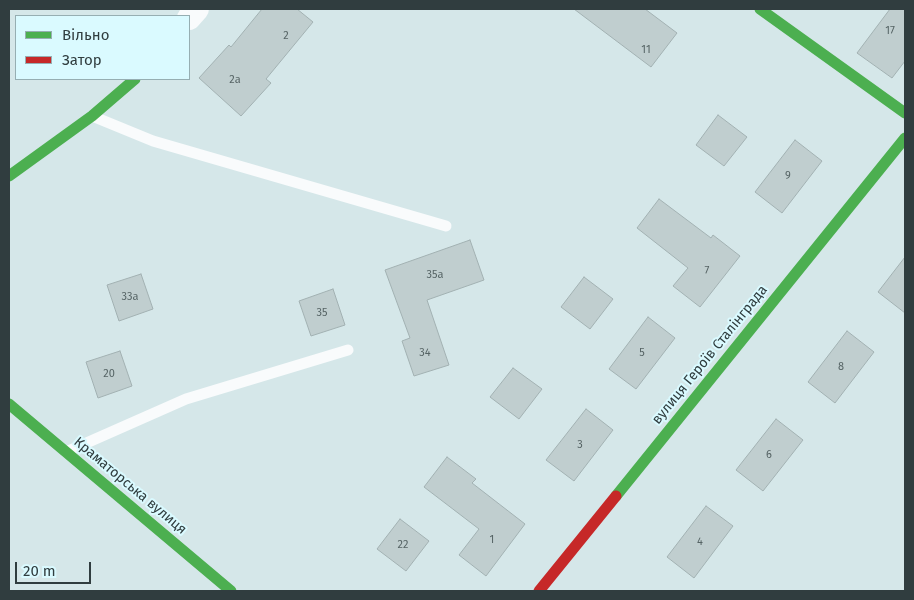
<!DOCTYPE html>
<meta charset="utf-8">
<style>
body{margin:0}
#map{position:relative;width:914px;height:600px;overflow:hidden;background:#d5e7e9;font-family:"Fira Sans",sans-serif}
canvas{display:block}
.frame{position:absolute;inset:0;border:10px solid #303d3f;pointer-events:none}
.legend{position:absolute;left:15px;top:15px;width:175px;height:65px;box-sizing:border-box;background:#dafaff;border:1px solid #96aeb2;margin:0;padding:6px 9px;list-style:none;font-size:15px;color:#303d3f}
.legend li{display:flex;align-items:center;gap:10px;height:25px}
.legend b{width:25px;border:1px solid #96aeb2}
.scale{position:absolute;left:15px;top:562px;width:76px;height:22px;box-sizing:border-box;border:2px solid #303d3f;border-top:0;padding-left:6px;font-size:15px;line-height:18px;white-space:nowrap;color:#303d3f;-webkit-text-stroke:4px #dafaff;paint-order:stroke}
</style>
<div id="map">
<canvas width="914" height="600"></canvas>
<div class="frame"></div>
<ul class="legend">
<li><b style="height:6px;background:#4caf50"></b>Вільно</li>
<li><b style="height:6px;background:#c62828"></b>Затор</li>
</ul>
<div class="scale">20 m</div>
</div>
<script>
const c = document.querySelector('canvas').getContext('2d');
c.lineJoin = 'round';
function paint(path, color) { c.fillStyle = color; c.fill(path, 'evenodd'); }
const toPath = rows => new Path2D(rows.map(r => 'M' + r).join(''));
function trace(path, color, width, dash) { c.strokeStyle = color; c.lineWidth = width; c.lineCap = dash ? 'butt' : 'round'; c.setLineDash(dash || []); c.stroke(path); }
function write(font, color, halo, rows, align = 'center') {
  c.font = font + ' "Fira Sans",sans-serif'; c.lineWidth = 4; c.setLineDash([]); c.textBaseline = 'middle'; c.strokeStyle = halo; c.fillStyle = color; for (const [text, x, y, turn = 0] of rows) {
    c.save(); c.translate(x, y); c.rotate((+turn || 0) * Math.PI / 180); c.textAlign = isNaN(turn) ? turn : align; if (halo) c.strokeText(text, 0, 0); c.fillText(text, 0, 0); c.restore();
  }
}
const building = toPath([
 [262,9,297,9,313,22,266,79,271,83,241,116,199,78,229,45,231,47,262,9],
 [574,9,645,9,677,33,651,67,574,9],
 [890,9,905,9,905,61,892,78,857,53,890,9],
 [718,115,747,137,724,166,696,145,718,115],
 [795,140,822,161,782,213,755,192,795,140],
 [659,199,711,238,713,235,740,256,700,307,673,286,688,268,637,228,659,199],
 [470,240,484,280,427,300,449,365,414,376,402,341,410,338,385,270,470,240],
 [905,257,905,313,878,292,905,257],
 [141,274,153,309,119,321,107,285,141,274],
 [584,277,613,299,590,329,561,307,584,277],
 [333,289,345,325,311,336,299,301,333,289],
 [648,317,675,338,636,389,609,369,648,317],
 [847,331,874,352,835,403,808,382,847,331],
 [120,351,132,386,98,398,86,362,120,351],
 [513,368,542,389,519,419,490,397,513,368],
 [586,409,613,430,574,481,546,460,586,409],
 [776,419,803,440,763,491,736,470,776,419],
 [447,457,476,479,472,483,525,524,486,576,459,555,479,529,424,487,447,457],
 [706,506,733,526,694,578,667,557,706,506],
 [400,519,429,541,406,571,377,549,400,519]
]);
const lane = toPath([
 [92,116,153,141,446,226],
 [66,452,186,399,348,350]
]);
const street = toPath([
 [189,18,197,9]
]);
const fast = toPath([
 [760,9,905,113],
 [9,176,92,116,135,79],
 [9,404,231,591],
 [616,496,905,138]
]);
const jam = toPath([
 [539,591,616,496]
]);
const numberNames = [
 ["17",890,31],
 ["2",286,36],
 ["11",646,50],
 ["2а",235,80],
 ["9",788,176],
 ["7",707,271],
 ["35а",435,275],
 ["33а",130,297],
 ["35",322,313],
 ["34",425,353],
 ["5",642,353],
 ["8",841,367],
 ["20",109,374],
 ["3",580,445],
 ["6",769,455],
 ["1",492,540],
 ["4",700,542],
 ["22",403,545]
];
const streetNames = [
 ["вулиця Героїв Сталінграда",710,355,-51],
 ["Краматорська вулиця",130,486,40]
];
paint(building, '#c0cecf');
trace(building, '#a2b1b2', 1);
trace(lane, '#f9fbfc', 11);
trace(street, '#f9fbfc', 24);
trace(fast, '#4caf50', 11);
trace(jam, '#c62828', 11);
write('11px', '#566465', null, numberNames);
write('14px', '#303d3f', '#dafaff', streetNames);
</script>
